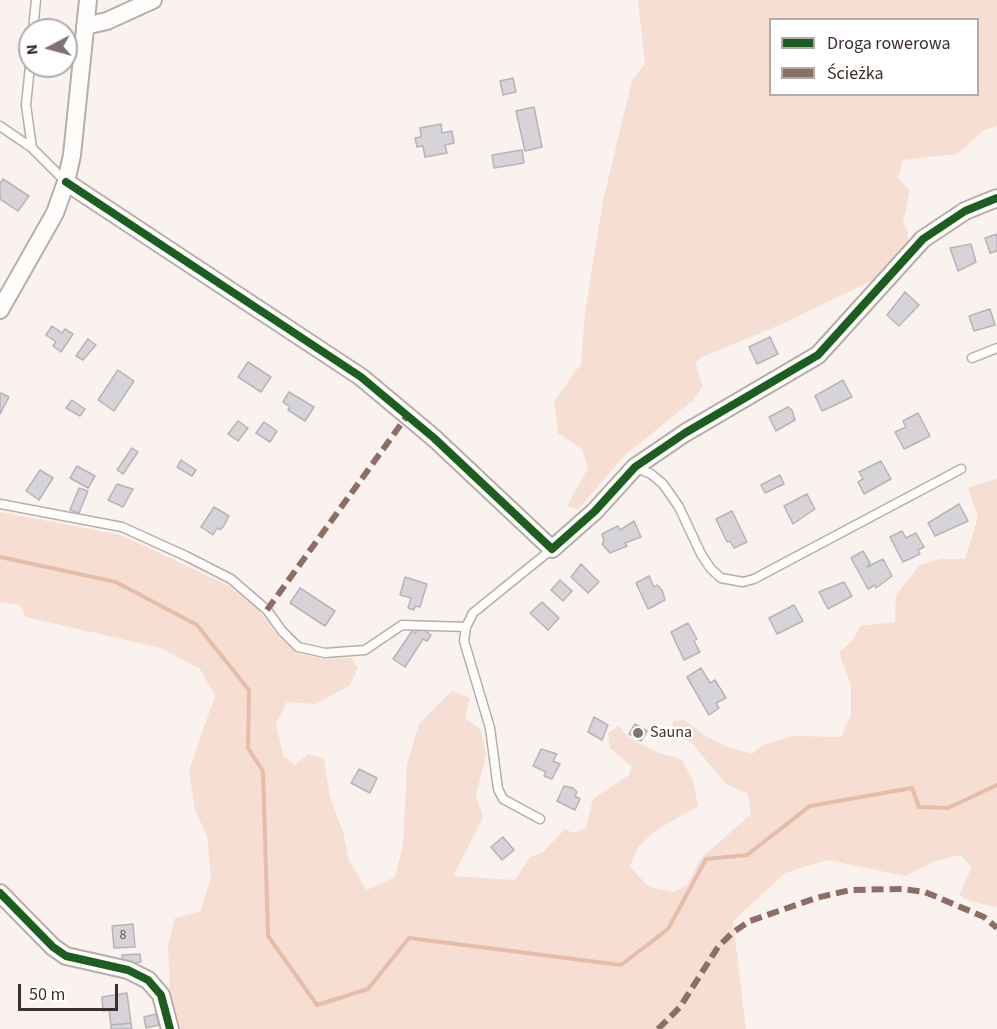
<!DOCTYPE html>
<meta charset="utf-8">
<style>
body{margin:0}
#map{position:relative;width:997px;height:1029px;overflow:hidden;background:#faf2ee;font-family:"Source Sans 3",sans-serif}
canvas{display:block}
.legend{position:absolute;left:769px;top:18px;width:210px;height:78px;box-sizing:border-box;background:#fff;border:2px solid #b1acaa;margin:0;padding:8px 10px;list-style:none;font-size:18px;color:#3d302a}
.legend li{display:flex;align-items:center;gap:12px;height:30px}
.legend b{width:30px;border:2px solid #b1acaa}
.north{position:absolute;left:18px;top:18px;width:60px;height:60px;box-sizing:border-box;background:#fff;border:2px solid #b1acaa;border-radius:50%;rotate:264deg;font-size:16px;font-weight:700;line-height:24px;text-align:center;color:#3d302a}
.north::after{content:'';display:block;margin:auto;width:21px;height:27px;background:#7f746f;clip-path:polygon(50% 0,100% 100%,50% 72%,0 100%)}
.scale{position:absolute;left:18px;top:984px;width:100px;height:27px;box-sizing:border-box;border:3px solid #3d302a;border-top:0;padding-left:8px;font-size:18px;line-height:21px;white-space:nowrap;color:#3d302a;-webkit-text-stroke:4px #fff;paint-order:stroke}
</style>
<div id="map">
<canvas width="997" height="1029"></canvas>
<ul class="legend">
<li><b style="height:8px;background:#1b5e20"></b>Droga rowerowa</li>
<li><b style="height:8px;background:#8d6e63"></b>Ścieżka</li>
</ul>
<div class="north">N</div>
<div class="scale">50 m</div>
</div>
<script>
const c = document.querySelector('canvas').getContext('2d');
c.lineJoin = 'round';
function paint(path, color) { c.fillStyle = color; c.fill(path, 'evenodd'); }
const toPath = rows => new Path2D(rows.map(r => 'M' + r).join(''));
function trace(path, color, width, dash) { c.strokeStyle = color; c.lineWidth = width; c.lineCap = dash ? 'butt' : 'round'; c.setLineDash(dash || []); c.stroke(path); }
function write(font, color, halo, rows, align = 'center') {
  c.font = font + ' "Source Sans 3",sans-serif'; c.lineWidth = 4.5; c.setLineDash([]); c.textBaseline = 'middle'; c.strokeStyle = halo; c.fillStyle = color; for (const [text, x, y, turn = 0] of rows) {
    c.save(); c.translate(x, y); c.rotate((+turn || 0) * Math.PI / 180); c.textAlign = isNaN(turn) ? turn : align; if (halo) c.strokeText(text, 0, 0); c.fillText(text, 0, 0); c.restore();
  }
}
const green = toPath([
 [638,0,997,0,997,126,984,130,957,154,903,160,898,178,910,190,903,222,908,232,908,244,881,276,782,324,702,357,695,363,703,386,693,400,625,455,578,509,567,506,588,468,582,449,558,433,554,401,581,364,585,313,603,201,632,80,645,64],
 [770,20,978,20,978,94,770,94],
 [997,479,997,907,969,901,959,895,972,867,960,855,935,861,905,876,827,860,785,873,733,921,746,1029,181,1029,170,992,168,946,175,918,200,912,211,878,207,835,195,811,189,770,215,696,200,669,161,648,26,617,20,605,0,602,0,512,121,535,229,586,256,607,278,636,296,653,325,659,351,658,358,668,350,685,316,704,287,702,276,724,283,756,295,765,308,754,324,759,330,797,343,832,349,861,367,890,395,877,403,845,407,764,419,724,452,691,470,698,465,718,481,730,486,755,476,795,483,818,453,876,515,880,530,857,543,852,565,829,573,833,586,828,593,799,629,775,632,767,610,748,608,733,619,726,628,737,656,752,681,759,693,780,698,806,655,831,638,847,630,867,649,887,675,892,687,885,700,859,751,814,748,794,726,784,693,744,675,730,672,721,684,720,704,735,730,748,752,754,763,745,793,736,841,737,851,714,851,686,839,653,853,640,860,626,895,622,896,595,919,566,940,559,965,559,978,517,968,488]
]);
const stream = toPath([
 [0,557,116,582,197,625,249,690,248,748,263,771,268,936,317,1005,368,989,409,938,621,965,668,929,706,859,747,855,810,806,912,788,919,807,948,808,997,785]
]);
const building = toPath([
 [513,78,516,92,503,95,500,81,513,78],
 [534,107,542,147,525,151,516,111,534,107],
 [441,124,442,133,452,131,454,143,445,145,447,153,425,157,423,146,417,147,415,138,421,137,420,128,441,124],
 [522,150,524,163,494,168,492,155,522,150],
 [3,179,29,196,18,211,0,199,0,183,3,179],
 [997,234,997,251,990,253,985,238,997,234],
 [971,244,976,262,958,271,950,248,971,244],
 [905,292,919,305,899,326,887,315,905,292],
 [990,309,995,325,974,331,969,316,990,309],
 [52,326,62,333,65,329,73,334,61,352,53,346,56,342,46,335,52,326],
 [770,337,778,354,757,364,749,347,770,337],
 [88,339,96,345,83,360,76,356,88,339],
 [248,362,271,377,261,392,238,377,248,362],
 [118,370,134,381,114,411,98,400,118,370],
 [843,380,852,397,822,411,815,396,843,380],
 [289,392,314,407,305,421,288,410,290,407,283,402,289,392],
 [1,393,9,397,0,414,0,394,1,393],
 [72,400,85,409,80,416,66,408,72,400],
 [788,407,792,410,795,420,776,431,769,417,788,407],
 [918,413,930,436,904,449,895,432,906,427,903,421,918,413],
 [238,421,248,428,238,441,228,434,238,421],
 [264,422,277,431,270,442,256,433,264,422],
 [132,448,138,452,123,474,117,470,132,448],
 [181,460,196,470,192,476,177,467,181,460],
 [881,461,891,479,864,494,858,482,863,479,859,472,881,461],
 [77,466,95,476,88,488,70,478,77,466],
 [40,470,53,478,39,500,26,491,40,470],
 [780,475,784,484,765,493,761,485,780,475],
 [117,484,133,489,123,507,108,500,117,484],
 [79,488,88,491,79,513,70,510,79,488],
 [807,494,815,509,793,524,784,506,807,494],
 [959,504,968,521,935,536,928,523,959,504],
 [214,507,229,516,223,527,220,530,217,528,213,535,201,527,214,507],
 [732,511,747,542,734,548,730,541,727,542,716,519,732,511],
 [634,521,641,537,625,543,627,546,610,553,602,544,604,541,602,534,618,526,620,530,634,521],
 [902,531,906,538,916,533,924,547,918,550,920,554,903,562,890,537,902,531],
 [863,551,870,563,867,567,883,559,892,576,876,588,875,585,868,589,851,558,863,551],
 [581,564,599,582,588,593,571,577,581,564],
 [649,576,654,587,657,585,662,590,665,600,648,609,636,583,649,576],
 [405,577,427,584,420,607,415,606,414,610,408,608,411,598,400,595,405,577],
 [560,580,572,591,563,601,551,590,560,580],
 [844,582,852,596,828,609,819,592,844,582],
 [300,588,335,611,325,626,290,603,300,588],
 [542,602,559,618,548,630,530,613,542,602],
 [794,605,803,621,777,634,769,618,794,605],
 [688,623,697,639,694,641,700,652,684,660,671,632,688,623],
 [419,627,431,635,427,641,423,639,405,667,393,659,412,631,415,633,419,627],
 [701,668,710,683,715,680,726,698,716,703,719,708,709,715,687,677,701,668],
 [594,717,608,725,602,740,588,732,594,717],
 [635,724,647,731,641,741,629,734,635,724],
 [541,749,557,754,553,761,560,764,552,779,544,776,546,772,533,766,541,749],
 [359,769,377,778,370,793,351,783,359,769],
 [564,786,573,788,577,792,575,796,580,799,575,810,557,801,564,786],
 [503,837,514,850,502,860,491,847,503,837],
 [133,924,135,947,114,948,112,926,133,924],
 [140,954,141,962,123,964,122,955,140,954],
 [127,993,131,1023,111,1025,109,1010,103,1011,102,997,127,993],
 [156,1014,159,1025,146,1028,144,1017,156,1014],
 [131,1023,132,1029,111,1029,111,1025,131,1023]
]);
const lane = toPath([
 [33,30,36,0],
 [30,66,26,105,32,148,66,182],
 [0,126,32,148],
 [972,358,997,348],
 [635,467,651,474,663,484,679,507,701,554,711,569,721,578,743,582,754,579,961,469],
 [0,504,122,527,188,557,231,579,267,610,282,631,298,647,325,653,365,650,402,625,466,627],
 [540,819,503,799,498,789,490,728,464,641,466,627,473,613,552,549]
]);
const street = toPath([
 [85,26,107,21,153,0],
 [66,182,361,377,434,438,552,549,595,511,635,467,685,433,818,355,923,239,965,211,997,198],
 [0,310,55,213,66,182,72,155,88,0],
 [0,893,53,947,66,956,128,970,148,980,161,995,170,1029]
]);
const quiet = toPath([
 [267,610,407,416],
 [658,1029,680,1007,718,947,732,933,750,921,816,898,850,890,902,889,925,892,984,917,997,928]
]);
const cycleway = toPath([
 [66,182,361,377,434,438,552,549,595,511,635,467,685,433,818,355,923,239,965,211,997,198],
 [0,893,53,947,66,956,128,970,148,980,161,995,170,1029]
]);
const markers = [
 [638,733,6,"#7f746f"]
];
const numberNames = [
 ["8",123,936]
];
const poiNames = [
 ["Sauna",650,733]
];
paint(green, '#f6ded2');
trace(stream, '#e5bda9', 4);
paint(building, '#d6d4d8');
trace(building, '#b7b4b8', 1.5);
trace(lane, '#b7aea9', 11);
trace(street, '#b7aea9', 20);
trace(lane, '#fefdfc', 8);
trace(street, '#fefdfc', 16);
trace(quiet, '#8d6e63', 6, [12, 6]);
trace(cycleway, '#1b5e20', 8);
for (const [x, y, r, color] of markers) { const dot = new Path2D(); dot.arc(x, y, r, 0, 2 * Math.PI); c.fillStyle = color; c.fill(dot); trace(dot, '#fff', 2); }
write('14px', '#635956', null, numberNames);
write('16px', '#3d302a', '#fff', poiNames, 'left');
</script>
